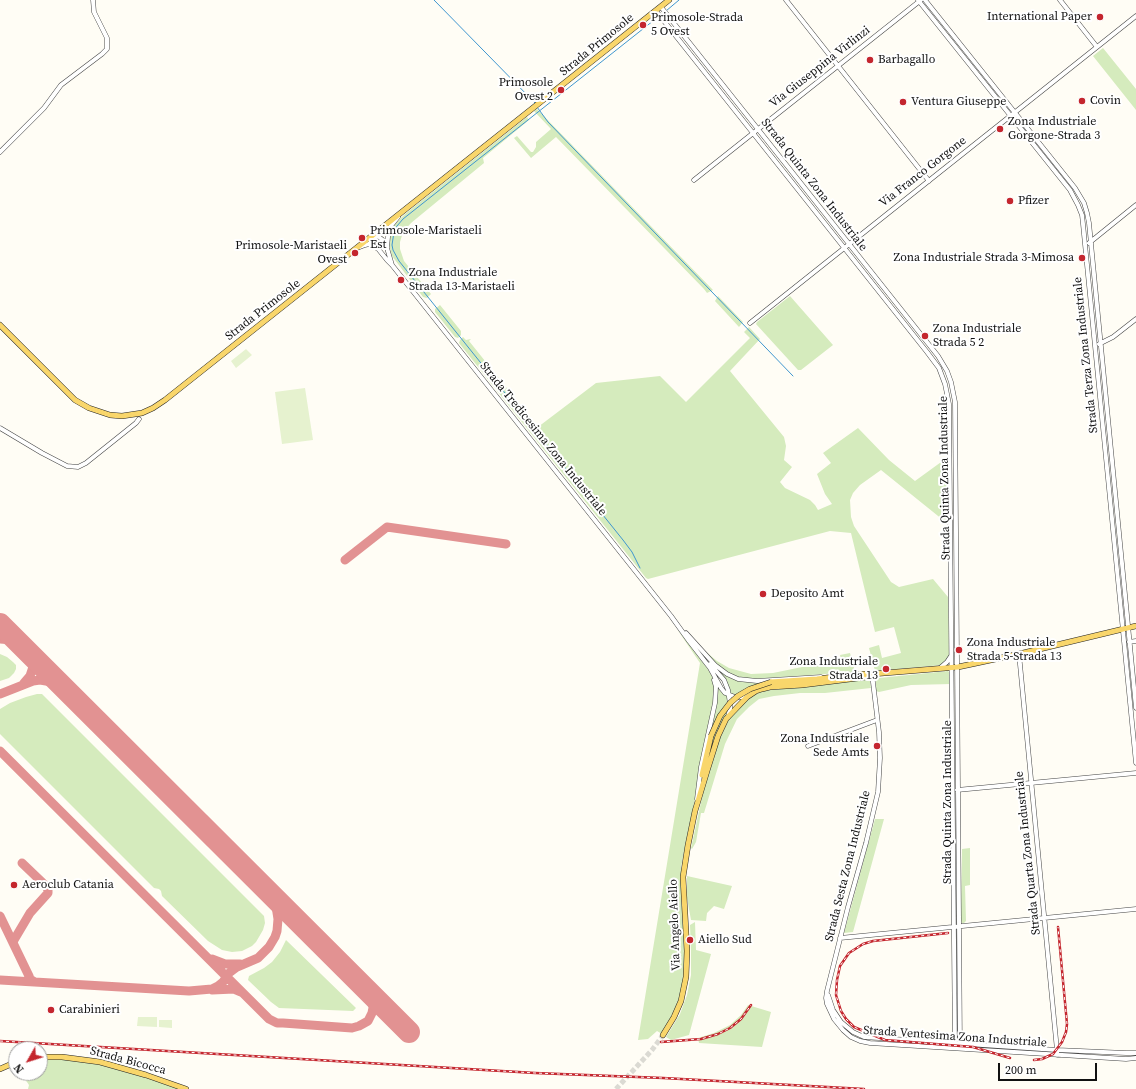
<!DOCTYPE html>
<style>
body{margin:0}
#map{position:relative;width:1136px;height:1089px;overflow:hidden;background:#fffdf5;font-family:"Source Serif 4",serif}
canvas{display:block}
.north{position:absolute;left:8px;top:1041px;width:40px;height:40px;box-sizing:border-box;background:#fff;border:1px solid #a0a0a0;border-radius:50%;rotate:231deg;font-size:11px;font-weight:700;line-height:16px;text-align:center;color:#111}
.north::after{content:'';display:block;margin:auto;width:14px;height:18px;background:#c4262e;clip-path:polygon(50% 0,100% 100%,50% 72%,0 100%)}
.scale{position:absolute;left:998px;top:1063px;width:99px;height:18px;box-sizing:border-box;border:2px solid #111;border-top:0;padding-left:5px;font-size:12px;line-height:14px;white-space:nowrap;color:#111;-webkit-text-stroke:3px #fff;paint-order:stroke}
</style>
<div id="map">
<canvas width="1136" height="1089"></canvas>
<div class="north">N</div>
<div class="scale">200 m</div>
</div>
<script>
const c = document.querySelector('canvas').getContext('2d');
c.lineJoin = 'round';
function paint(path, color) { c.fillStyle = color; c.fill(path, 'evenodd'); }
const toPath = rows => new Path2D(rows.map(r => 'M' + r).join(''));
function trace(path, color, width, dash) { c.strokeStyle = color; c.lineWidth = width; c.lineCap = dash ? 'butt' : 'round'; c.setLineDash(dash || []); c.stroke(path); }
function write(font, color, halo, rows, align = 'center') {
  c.font = font + ' "Source Serif 4",serif'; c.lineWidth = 4; c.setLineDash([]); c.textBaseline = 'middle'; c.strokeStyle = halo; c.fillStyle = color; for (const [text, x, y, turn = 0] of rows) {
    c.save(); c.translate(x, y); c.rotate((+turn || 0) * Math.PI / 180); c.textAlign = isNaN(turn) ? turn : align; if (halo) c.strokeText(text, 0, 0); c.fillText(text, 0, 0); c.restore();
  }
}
const green = toPath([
 [1103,48,1136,89,1136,110,1093,56],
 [537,109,713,290,707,293,704,289,556,137,531,158,514,138,517,136,531,152,533,152,536,147,536,142,551,129,534,111],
 [527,117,529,120,483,158,484,163,411,223,403,232,400,242,400,249,404,261,431,294,427,298,423,297,392,256,389,244,390,234,392,227,405,214],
 [718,296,743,322,739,327,715,301],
 [790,296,833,345,801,370,798,370,756,324,757,322],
 [440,305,461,331,461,335,458,338,455,337,435,312,435,309],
 [749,327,760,339,730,371,784,437,786,446,784,460,792,467,780,482,785,488,810,500,815,505,818,510,832,504,825,494,817,474,831,463,823,453,858,428,889,460,915,481,948,457,948,524,881,470,860,485,853,493,850,500,851,517,854,526,891,582,899,587,933,579,948,597,949,656,947,660,942,665,875,671,869,648,879,645,882,658,901,653,894,627,875,632,851,533,830,531,648,579,646,578,459,343,460,340,463,337,466,340,471,339,469,341,538,427,596,383,660,376,686,402,750,338,744,332],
 [677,629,705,665,712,675,714,682,715,702,681,867,681,895,685,951,684,977,680,997,673,1013,662,1034,657,1031,648,1039,638,1040,700,663],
 [705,651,717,661,729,668,751,674,773,673,841,659,840,655,850,653,854,668,854,672,753,679,740,678,732,675,716,664],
 [0,654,7,657,13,662,16,665,16,669,14,673,9,678,0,681],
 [715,666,727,676,767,681,735,696,730,694],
 [948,671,950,673,951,684,911,685,879,692,876,691,876,680,879,678],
 [862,679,870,680,871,688,825,693,800,693,774,696,759,699,749,707,737,719,725,744,704,813,701,813,696,842,692,849,691,848,705,784,719,740,729,719,740,705,753,695,763,691],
 [717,682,728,695,728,712,706,765],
 [37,694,42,694,264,916,265,923,263,930,256,942,252,946,242,951,232,952,222,950,208,941,162,896,161,891,159,889,154,888,0,734,0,709,10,703,26,697],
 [875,819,884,819,853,932,844,933],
 [970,848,970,885,965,886,966,921,964,923,962,923,961,921,962,849],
 [687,876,732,886,724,909,714,906,707,913,706,921,691,920,687,898],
 [695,922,696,950,711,954,689,1035,671,1040,666,1037,680,1014,687,995,691,975,691,951,690,925],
 [286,940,356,1008,353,1011,279,1008,271,1002,248,980,249,976,264,968,272,962,280,952],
 [748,1005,771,1012,762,1047,699,1043,698,1038,714,1033,730,1025,741,1015],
 [40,1059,62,1059,98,1064,146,1077,180,1089,28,1089,29,1085,21,1073,40,1073]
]);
const pitch = toPath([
 [246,349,252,355,236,368,231,361],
 [305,388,313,440,282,444,275,392],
 [138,1017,157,1017,157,1027,137,1026],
 [159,1020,172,1020,172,1028,159,1027]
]);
const stream = toPath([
 [434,0,535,103],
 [666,11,679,0],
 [537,107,548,122,793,376],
 [640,568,632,552,623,540,399,261,393,250,392,245,394,232,397,226,403,219,658,17]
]);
const taxiway = toPath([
 [345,560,387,527,506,544],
 [0,639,12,640,23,646],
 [24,683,30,676,33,667,31,658,26,649],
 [0,694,33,681,40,680,52,682,65,689],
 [0,751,269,1019,277,1023,283,1023,352,1028,359,1026,368,1021,372,1013,373,1008,373,1001,369,993],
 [0,916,29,976,30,979,35,982],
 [13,943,14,940,30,913,48,893,48,890,46,886,22,863],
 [212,959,225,964,240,964],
 [0,980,189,991,212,989,218,986,223,982,229,973,237,967,258,958,269,947,275,937,277,931,278,919,276,906,269,893,261,884],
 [212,990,234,989,241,992]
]);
const runway = toPath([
 [0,624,409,1032]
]);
const majorTunnel = toPath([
 [616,1089,652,1050,663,1035]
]);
const minor = toPath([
 [786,0,929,181],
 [918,0,1070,190,1078,205,1082,215,1083,224,1136,763],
 [925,0,1075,188,1084,203,1087,213,1089,223,1136,708],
 [1060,0,1097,47],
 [661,7,938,356,947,371,951,382,955,402,960,1048],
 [656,11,927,352,939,368,945,384,949,404,955,1048],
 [0,152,44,108,61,85,102,54,107,49,107,38,94,12,93,0],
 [694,180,921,0],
 [1089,243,1136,205],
 [360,247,365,245,369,244,372,245,378,249],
 [387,247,388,237,390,227,398,217],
 [392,265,387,248,384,241,379,237,374,235,376,245,379,250,387,260,392,265,671,616,689,641,710,668,721,688,725,693,735,697,743,697,749,694],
 [750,323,1136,16],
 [1099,344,1113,337,1136,319],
 [0,428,42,453,67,466,78,467,86,463,136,423,139,419],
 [686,633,715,665,727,674,738,679,757,681,821,677],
 [1129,642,1136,641],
 [1019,654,1057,1050,1057,1055],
 [710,664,724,680,728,690,730,704,730,709,728,717],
 [940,668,947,662,951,656],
 [872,674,879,732,880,758,878,792,866,843,848,907,827,991,826,998,827,1004,834,1019,843,1030,851,1037,860,1041,870,1043,1126,1059,1136,1058],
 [808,746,877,720],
 [957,790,1136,773],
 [697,799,701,767,715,703,716,687,714,680],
 [840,938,1136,909],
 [828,995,833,1010,841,1022,853,1032,864,1037,1057,1050,1126,1053,1136,1053]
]);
const major = toPath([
 [0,325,75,400,89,408,110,415,122,416,142,413,153,408,165,400,669,0],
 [771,682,817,679,859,674,872,674,958,667,1019,654,1136,626],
 [702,775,711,736],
 [663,1035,674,1017,681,1001,686,977,687,951,683,877,688,845,695,811,707,771,718,736,726,719,747,697,756,691,762,689,770,687,802,685,866,677,872,674],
 [40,1057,62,1057,100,1062,146,1075,186,1089],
 [0,1069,16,1062]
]);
const rail = toPath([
 [948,933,873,941,863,944,849,953,840,966,837,980,836,995,841,1011,846,1019,854,1027,885,1040,973,1047,1010,1058],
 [0,1041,535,1073,663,1078,864,1089],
 [661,1042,701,1039,718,1034,730,1028,741,1019,751,1005],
 [1034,1060,1042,1059,1053,1054,1062,1042,1066,1032,1067,1024,1058,927]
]);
const majorBridge = toPath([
 [711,736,720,716,730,703,738,696,750,689,771,682]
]);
const markers = [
 [1100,17,4,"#c4262e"],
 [643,25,4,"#c4262e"],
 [870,60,4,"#c4262e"],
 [561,90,4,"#c4262e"],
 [1082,101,4,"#c4262e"],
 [903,102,4,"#c4262e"],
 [1000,129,4,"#c4262e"],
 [1010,201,4,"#c4262e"],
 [362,238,4,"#c4262e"],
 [355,253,4,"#c4262e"],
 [1082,258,4,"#c4262e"],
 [401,280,4,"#c4262e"],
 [925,336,4,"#c4262e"],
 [763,594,4,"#c4262e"],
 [959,650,4,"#c4262e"],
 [886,669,4,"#c4262e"],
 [877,746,4,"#c4262e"],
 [14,885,4,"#c4262e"],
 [690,940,4,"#c4262e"],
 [51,1010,4,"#c4262e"]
];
const poiNames = [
 ["International Paper",1092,17,"right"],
 ["Primosole-Strada",651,18],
 ["5 Ovest",651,32],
 ["Barbagallo",878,60],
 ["Primosole",553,83,"right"],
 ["Ovest 2",553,97,"right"],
 ["Covin",1090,101],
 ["Ventura Giuseppe",911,102],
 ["Zona Industriale",1008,122],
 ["Gorgone-Strada 3",1008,136],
 ["Pfizer",1018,201],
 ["Primosole-Maristaeli",370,231],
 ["Est",370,245],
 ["Primosole-Maristaeli",347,246,"right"],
 ["Ovest",347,260,"right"],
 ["Zona Industriale Strada 3-Mimosa",1074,258,"right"],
 ["Zona Industriale",409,273],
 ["Strada 13-Maristaeli",409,287],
 ["Zona Industriale",933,329],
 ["Strada 5 2",933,343],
 ["Deposito Amt",771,594],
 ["Zona Industriale",967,643],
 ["Strada 5-Strada 13",967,657],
 ["Zona Industriale",878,662,"right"],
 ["Strada 13",878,676,"right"],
 ["Zona Industriale",869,739,"right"],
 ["Sede Amts",869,753,"right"],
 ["Aeroclub Catania",22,885],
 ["Aiello Sud",698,940],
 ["Carabinieri",59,1010]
];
const streetNames = [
 ["Strada Primosole",597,45,-39],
 ["Via Giuseppina Virlinzi",820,67,-38],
 ["Via Franco Gorgone",923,172,-38],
 ["Strada Quinta Zona Industriale",814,185,52],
 ["Strada Primosole",263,310,-38],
 ["Strada Terza Zona Industriale",1086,355,-96],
 ["Strada Tredicesima Zona Industriale",543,439,51],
 ["Strada Quinta Zona Industriale",945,478,-91],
 ["Strada Quinta Zona Industriale",948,802,-90],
 ["Strada Quarta Zona Industriale",1028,853,-96],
 ["Strada Sesta Zona Industriale",848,866,-76],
 ["Via Angelo Aiello",675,925,-92],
 ["Strada Ventesima Zona Industriale",955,1037,4],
 ["Strada Bicocca",128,1061,15]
];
paint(green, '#d5ebbd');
paint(pitch, '#e6f2cf');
trace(stream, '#3f96cf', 1);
trace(taxiway, '#e29292', 9);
trace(runway, '#e29292', 22);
trace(majorTunnel, '#dbdad3', 5, [5, 2.5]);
trace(minor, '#444', 5);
trace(major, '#222', 6);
trace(minor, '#fff', 4);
trace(major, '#f9d66b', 5);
trace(rail, '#c4262e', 2.5);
trace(rail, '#fff', 1, [3]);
trace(majorBridge, '#222', 6, []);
trace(majorBridge, '#f9d66b', 5);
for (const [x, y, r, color] of markers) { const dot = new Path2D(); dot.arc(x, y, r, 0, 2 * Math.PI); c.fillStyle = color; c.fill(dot); trace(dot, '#fff', 1.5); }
write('12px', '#111', '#fff', poiNames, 'left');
write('12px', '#111', '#fff', streetNames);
</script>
